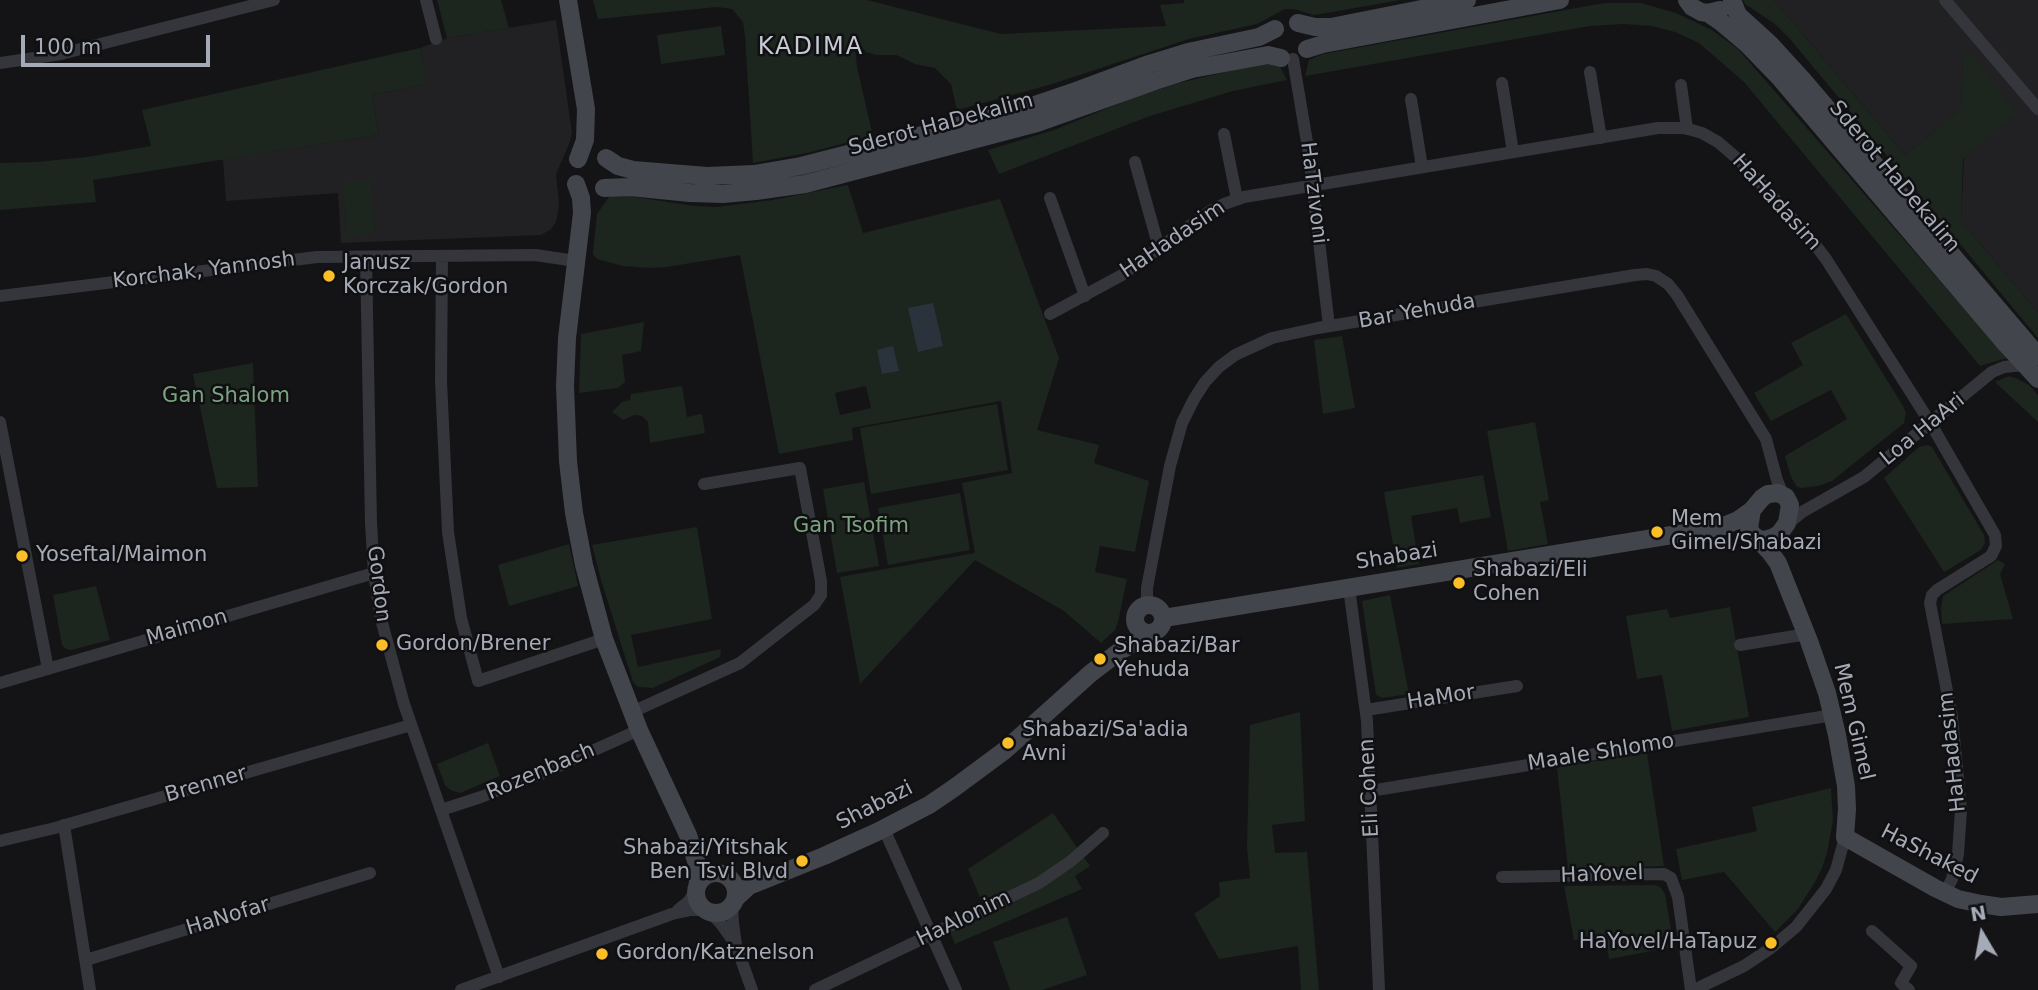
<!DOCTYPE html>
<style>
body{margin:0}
#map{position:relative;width:2038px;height:990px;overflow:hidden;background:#141416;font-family:"DejaVu Sans",sans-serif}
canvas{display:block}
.north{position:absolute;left:1947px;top:899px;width:70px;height:70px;-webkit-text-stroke:5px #100f11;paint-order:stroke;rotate:350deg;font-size:19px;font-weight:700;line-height:28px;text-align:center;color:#a5aab7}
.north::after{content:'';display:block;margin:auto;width:24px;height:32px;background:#a5aab7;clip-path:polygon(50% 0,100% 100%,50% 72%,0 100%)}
.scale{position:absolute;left:21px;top:35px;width:189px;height:32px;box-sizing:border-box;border:4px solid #a5aab7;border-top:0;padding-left:9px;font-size:21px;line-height:24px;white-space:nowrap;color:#a5aab7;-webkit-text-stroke:5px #100f11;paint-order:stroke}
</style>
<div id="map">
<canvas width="2038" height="990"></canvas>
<div class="north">N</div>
<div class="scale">100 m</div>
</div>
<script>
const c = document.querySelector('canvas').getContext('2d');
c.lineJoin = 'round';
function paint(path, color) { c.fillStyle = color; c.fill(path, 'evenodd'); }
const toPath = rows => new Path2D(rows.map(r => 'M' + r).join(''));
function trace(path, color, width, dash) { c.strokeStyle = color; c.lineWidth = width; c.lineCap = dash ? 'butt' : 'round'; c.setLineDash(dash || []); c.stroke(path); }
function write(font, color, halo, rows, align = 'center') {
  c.font = font + ' "DejaVu Sans",sans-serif'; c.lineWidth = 5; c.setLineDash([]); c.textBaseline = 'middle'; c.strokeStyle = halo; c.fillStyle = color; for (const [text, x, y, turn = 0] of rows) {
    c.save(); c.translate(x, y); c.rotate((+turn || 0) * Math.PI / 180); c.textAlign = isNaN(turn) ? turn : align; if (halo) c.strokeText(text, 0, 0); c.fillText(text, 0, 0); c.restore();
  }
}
const built = toPath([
 [1774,0,2038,0,2038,312,1961,221,1969,52,1963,58,1962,109,1905,155],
 [556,20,572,133,569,144,556,174,559,205,556,222,550,230,541,235,341,243,338,193,226,201,223,159,379,135,372,95,426,84,420,48,447,38]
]);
const green = toPath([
 [437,0,501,0,509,28,447,38],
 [593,0,867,0,1001,34,1166,26,1160,5,1184,3,1184,0,1401,0,1321,14,1313,15,1294,9,1285,9,1257,24,1189,39,1049,85,957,110,951,84,935,68,915,64,896,55,876,55,866,52,854,37,857,67,873,136,807,153,753,163,745,36,743,22,732,9,717,7,598,19],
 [1743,0,1774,0,1905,155,1961,109,1963,57,1969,52,2017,113,1963,158,1961,221,2038,312,2038,338,1790,39,1775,24,1745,4],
 [1604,3,1641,3,1676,13,1712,30,1738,49,2007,358,1980,366,1744,82,1699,43,1675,32,1652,26,1623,24,1590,26,1305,76,1309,60,1323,54],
 [721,26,725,55,661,64,657,35],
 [420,48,427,84,372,95,379,135,93,180,96,202,0,210,0,163,36,162,87,157,151,146,142,110],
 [1263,63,1280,67,1287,80,1233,91,1150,116,999,174,988,150,1054,130,1135,97,1179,83],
 [371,180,375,234,346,236,343,182],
 [848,185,863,233,1000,199,1059,358,1037,430,1099,445,1094,463,1149,481,1135,552,1100,546,1095,572,1127,579,1118,622,1115,630,1101,643,1064,611,975,560,860,684,840,577,975,553,962,483,1012,473,1001,401,852,428,853,440,779,454,740,255,667,267,649,268,623,266,597,259,593,254,597,214,609,197,616,194,694,206,716,207,773,200],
 [866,386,871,408,840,415,835,393],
 [1846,314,1903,406,1906,413,1904,423,1832,481,1818,486,1802,488,1797,487,1791,477,1785,456,1847,419,1831,390,1771,421,1754,393,1803,365,1791,343],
 [644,322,641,351,622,355,625,382,618,388,579,393,581,334],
 [1342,336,1355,408,1323,414,1314,340],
 [253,363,258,487,217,488,193,374],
 [2009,376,2018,379,2029,385,2038,395,2038,422,1995,382],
 [682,386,687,417,702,414,705,433,650,443,648,422,642,416,634,415,623,420,612,412,622,402,630,400,631,394],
 [997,404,1008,470,871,494,860,428],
 [1535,422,1549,500,1540,502,1548,544,1508,551,1487,431],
 [1928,445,1932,447,1984,535,1985,543,1981,550,1944,572,1884,478,1919,447],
 [1483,475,1491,517,1460,523,1457,508,1411,516,1419,564,1397,568,1384,492],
 [864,482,879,566,837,573,823,489],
 [960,493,970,550,888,565,878,508],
 [697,527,712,619,631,635,638,667,721,649,720,657,653,688,638,687,633,682,601,580,592,545],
 [569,544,578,586,509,606,498,565],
 [1998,560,2005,564,2000,574,2013,619,1942,624,1941,608,1943,596],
 [96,586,110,640,71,650,66,649,62,645,53,595],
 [1390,595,1409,694,1383,698,1376,695,1362,601],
 [1730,607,1749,717,1672,731,1662,675,1637,679,1626,616,1667,609,1670,618],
 [1300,712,1305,821,1272,825,1275,853,1307,852,1319,990,1301,990,1298,946,1219,959,1194,914,1220,896,1219,882,1250,878,1247,847,1250,725],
 [488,743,500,776,460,793,450,790,445,785,437,764],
 [1647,753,1664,866,1568,869,1557,767],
 [1831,788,1833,821,1827,853,1822,868,1815,882,1798,909,1775,932,1724,872,1682,880,1676,849,1757,831,1752,807],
 [1053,813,1090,866,1075,876,1082,889,955,944,950,932,986,912,968,869],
 [1654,885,1660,887,1665,894,1674,947,1609,959,1605,935,1574,940,1564,886],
 [1067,917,1087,975,1042,990,1010,990,993,942]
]);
const water = toPath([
 [933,303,943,346,918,352,908,308],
 [893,346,899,371,882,374,877,350]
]);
const street = toPath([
 [426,0,436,39],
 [1945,0,2038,109],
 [1293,59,1308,148,1329,326],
 [0,63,61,54,274,0],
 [1590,72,1601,138],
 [1502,83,1513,152],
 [1681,85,1687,129],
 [1411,99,1422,167],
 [1224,134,1237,199],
 [1135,162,1159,248],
 [1050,198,1085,296],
 [442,256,441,381,448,532,461,618,478,681,604,639],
 [366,257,371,523,374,573,381,619,404,704,499,977],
 [0,296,317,257,535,255,576,261],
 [1050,314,1122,275,1210,211,1224,204,1244,197,1658,128,1685,128,1702,133,1718,142,1740,161,1810,238,1826,259,1931,424,1995,535,1996,546,1991,556,1937,590,1932,595,1930,603,1952,717,1961,810,1958,854,1952,879,1945,893],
 [0,422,48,669],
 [1785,526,1802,512,1864,477,1992,372,2004,367,2025,365],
 [1349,588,1367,721,1379,990],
 [1147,604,1147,588,1170,466,1182,423,1194,399,1205,382,1219,367,1235,355,1272,338,1318,328,1635,275,1647,274,1656,276,1668,284,1677,295,1766,439,1777,480,1783,495],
 [1740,645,1807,634],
 [0,683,374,573],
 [1366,710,1517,686],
 [632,712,740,663,814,605,821,595,821,581,800,468,704,484],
 [1370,791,1833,715],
 [441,810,481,797,541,774,639,730],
 [64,825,90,990],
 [884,829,956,990],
 [0,841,55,828,411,725],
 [1502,877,1664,874,1671,878,1678,897,1691,990],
 [732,905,733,923,736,945,752,990],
 [678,910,688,902,696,890],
 [710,912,722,925,734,942],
 [1872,931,1911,966,1901,983,1909,990],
 [86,960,370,873],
 [461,990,672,914,691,910,704,910],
 [815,990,1039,883,1071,861,1103,833],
 [1694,990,1744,966,1771,948,1796,927,1826,889,1836,870,1845,837]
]);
const secondary = toPath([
 [568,0,586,109,585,140,578,159],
 [1687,0,1692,7,1701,12,1708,13,1720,10],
 [1732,0,1738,15,1771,45,1803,80,2038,356],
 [1708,13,1721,22,1746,43,1779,77,2004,342,2038,379],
 [1298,23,1315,27,1331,27,1467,0],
 [1307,49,1323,44,1560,0],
 [606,158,618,166,633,170,707,176,754,174,801,166,1020,110,1076,91,1149,64,1188,52,1259,37,1275,29],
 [576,184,581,198,582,213,567,338,565,386,568,461,574,513,584,565,604,639,639,730,688,835,697,864,698,883],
 [604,188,630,187,690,193,723,194,756,191,805,184,1037,123,1155,81,1192,69,1268,55,1281,58],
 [1778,493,1786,497,1790,505,1787,523,1780,533,1774,537,1764,540,1758,539,1752,534,1749,528,1752,510,1762,498,1768,494,1778,493],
 [1757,539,1770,552,1778,563,1809,641,1827,693,1837,735,1846,786,1847,809,1845,837,1935,888,1958,899,1981,904,2001,907,2038,904],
 '1135 619a14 14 0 1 1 28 0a14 14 0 1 1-28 0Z',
 [1164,618,1721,527,1738,520,1752,510],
 '696 893a20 20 0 1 1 40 0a20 20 0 1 1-40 0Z',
 [735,899,749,886,824,856,877,832,929,805,954,788,1004,751,1091,673,1120,651,1149,633]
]);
const markers = [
 [329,276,7,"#fbbe27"],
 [1657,532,7,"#fbbe27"],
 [22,556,7,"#fbbe27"],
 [1459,583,7,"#fbbe27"],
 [382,645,7,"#fbbe27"],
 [1100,659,7,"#fbbe27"],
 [1008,743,7,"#fbbe27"],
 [802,861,7,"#fbbe27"],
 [1771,943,7,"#fbbe27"],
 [602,954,7,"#fbbe27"]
];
const streetNames = [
 ["Sderot HaDekalim",941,125,-15],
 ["Sderot HaDekalim",1894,177,50],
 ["HaTzivoni",1313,193,83],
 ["HaHadasim",1776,203,48],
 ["HaHadasim",1173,240,-34],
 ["Korchak, Yannosh",204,271,-7],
 ["Bar Yehuda",1417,312,-10],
 ["Loa HaAri",1923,430,-39],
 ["Shabazi",1397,557,-9],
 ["Gordon",378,584,83],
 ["Maimon",187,628,-16],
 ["HaMor",1441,698,-9],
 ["Mem Gimel",1853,722,77],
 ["HaHadasim",1953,752,-96],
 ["Maale Shlomo",1601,753,-9],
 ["Rozenbach",541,772,-23],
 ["Brenner",206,785,-16],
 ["Eli Cohen",1370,788,-93],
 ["Shabazi",875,806,-27],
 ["HaShaked",1929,855,27],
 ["HaYovel",1602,875,-2],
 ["HaNofar",228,917,-17],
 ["HaAlonim",964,919,-26]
];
const poiNames = [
 ["Janusz",343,264],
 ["Korczak/Gordon",343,288],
 ["Mem",1671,520],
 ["Gimel/Shabazi",1671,544],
 ["Yoseftal/Maimon",36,556],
 ["Shabazi/Eli",1473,571],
 ["Cohen",1473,595],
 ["Gordon/Brener",396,645],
 ["Shabazi/Bar",1114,647],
 ["Yehuda",1114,671],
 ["Shabazi/Sa'adia",1022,731],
 ["Avni",1022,755],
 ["Shabazi/Yitshak",788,849,"right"],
 ["Ben Tsvi Blvd",788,873,"right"],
 ["HaYovel/HaTapuz",1757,943,"right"],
 ["Gordon/Katznelson",616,954]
];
const parkNames = [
 ["Gan Shalom",226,397],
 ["Gan Tsofim",851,527]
];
const quarterNames = [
 ["KADIMA",811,48]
];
paint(built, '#212023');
paint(green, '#1c251e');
paint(water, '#2a333b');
trace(street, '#35363c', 12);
trace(secondary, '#43454c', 18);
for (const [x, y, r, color] of markers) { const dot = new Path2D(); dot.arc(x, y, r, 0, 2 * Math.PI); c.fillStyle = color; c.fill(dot); trace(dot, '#100f11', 2.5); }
write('21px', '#a5aab7', '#100f11', streetNames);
write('21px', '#a5aab7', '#100f11', poiNames, 'left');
write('21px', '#7ba380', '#100f11', parkNames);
c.letterSpacing = '2px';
write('24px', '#c7c9d3', '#100f11', quarterNames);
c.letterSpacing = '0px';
</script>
